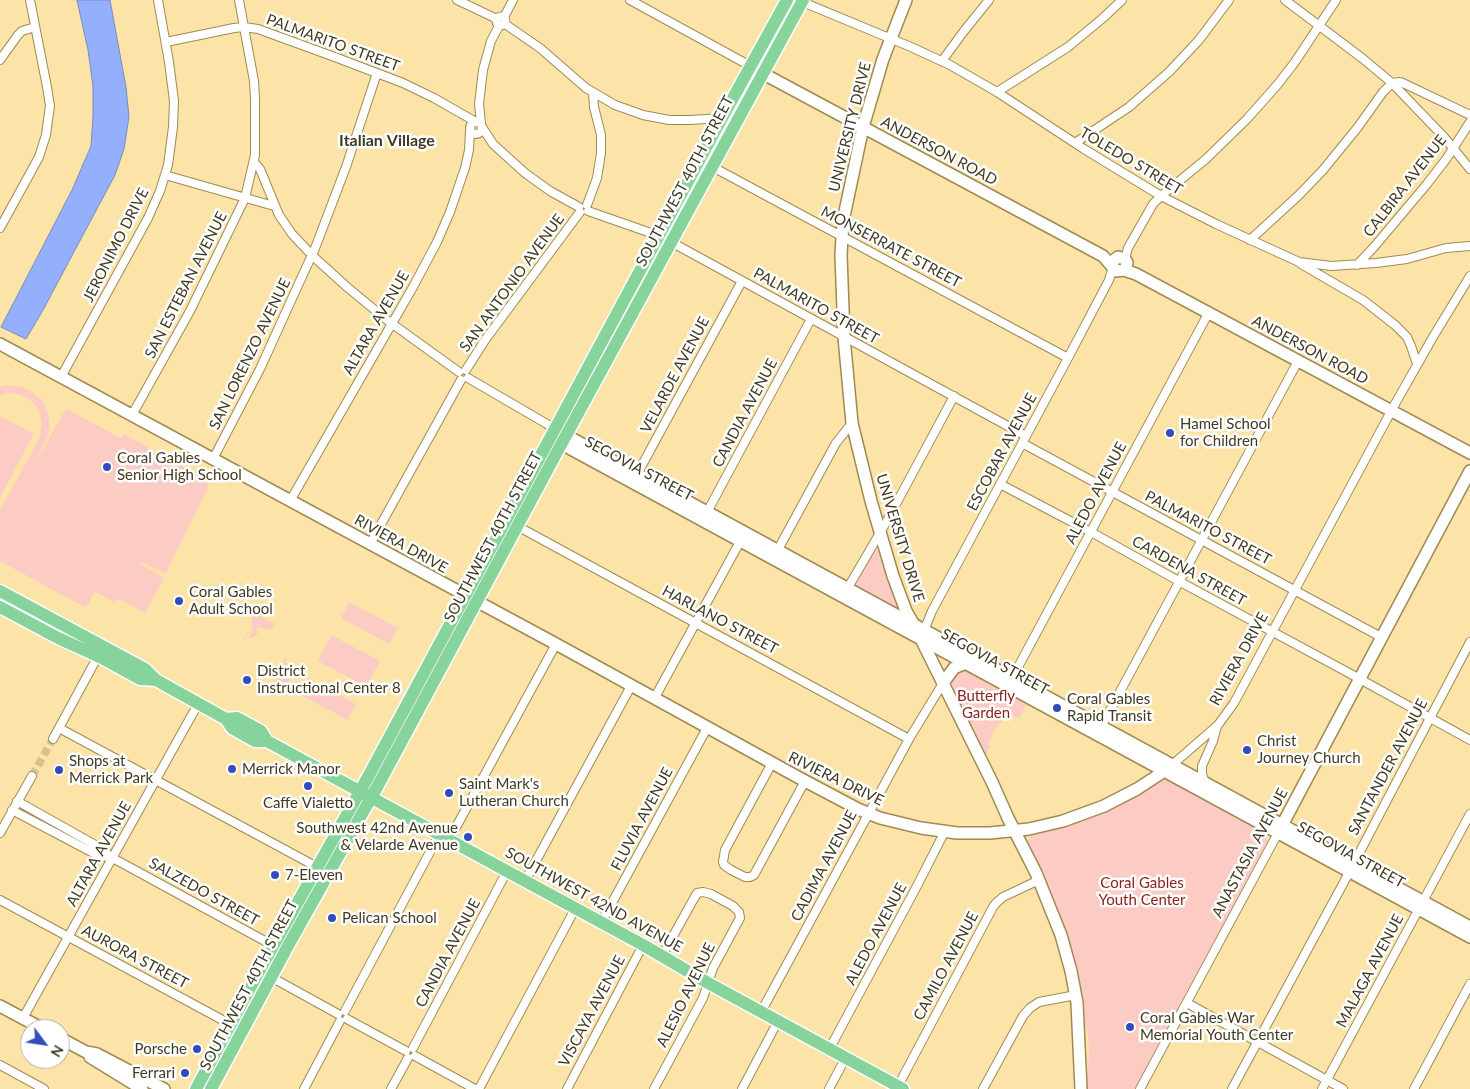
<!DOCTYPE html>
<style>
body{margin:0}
#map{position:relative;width:1470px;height:1089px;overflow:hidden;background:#fce4a9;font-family:Lato,sans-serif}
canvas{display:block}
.north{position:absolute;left:20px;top:1019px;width:50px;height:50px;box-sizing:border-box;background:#fff;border:1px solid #b3b0a6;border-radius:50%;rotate:121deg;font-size:14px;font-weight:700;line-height:20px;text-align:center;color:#423921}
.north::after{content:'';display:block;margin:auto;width:18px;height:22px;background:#324cbe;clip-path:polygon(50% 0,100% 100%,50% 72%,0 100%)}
</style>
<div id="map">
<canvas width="1470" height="1089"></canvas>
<div class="north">N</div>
</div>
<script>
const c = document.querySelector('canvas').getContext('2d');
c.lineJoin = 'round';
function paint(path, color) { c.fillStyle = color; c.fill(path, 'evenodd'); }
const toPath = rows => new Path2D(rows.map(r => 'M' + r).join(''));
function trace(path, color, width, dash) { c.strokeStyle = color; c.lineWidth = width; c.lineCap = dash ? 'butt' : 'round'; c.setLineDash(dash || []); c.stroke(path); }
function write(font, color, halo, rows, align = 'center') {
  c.font = font + ' Lato,sans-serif'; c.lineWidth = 5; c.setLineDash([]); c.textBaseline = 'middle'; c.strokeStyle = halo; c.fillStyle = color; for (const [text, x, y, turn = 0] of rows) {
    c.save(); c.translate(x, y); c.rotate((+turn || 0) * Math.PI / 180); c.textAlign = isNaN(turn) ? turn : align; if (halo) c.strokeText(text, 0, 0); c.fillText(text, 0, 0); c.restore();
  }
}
const green = toPath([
 [5,385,21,387,32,392,43,401,48,413,50,425,48,436,33,466,66,409,121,438,124,434,190,471,196,472,209,486,166,573,141,562,140,564,164,578,145,613,121,600,116,600,114,602,95,592,86,608,0,561,0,510,39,439,42,424,39,410,30,399,17,394,8,393,0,395,0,387],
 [0,416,34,434,0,498],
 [875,550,878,550,881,553,900,608,899,609,896,610,858,589,856,587,857,579],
 [349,602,398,628,389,644,341,618],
 [252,612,275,624,272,630,257,627,257,635,248,639,253,629,251,628,245,640,244,639,252,625,251,621,253,617,251,615],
 [331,635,380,661,366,687,318,661],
 [285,658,287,659,285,662,292,666,288,674,292,676,286,687,275,681,272,688],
 [966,667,1028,701,1019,718,1010,716,1000,723,995,729,991,737,989,743,990,747,984,758,949,680,950,676],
 [308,678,356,704,348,720,299,694],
 [1164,778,1168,778,1265,831,1267,836,1268,842,1252,873,1136,1089,1086,1089,1089,1055,1088,1032,1083,1023,1027,845,1028,841,1032,835,1051,829,1144,790]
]);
const water = toPath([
 [77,0,110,0,126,87,129,117,124,149,115,175,43,310,26,339,1,327,72,190,91,146,93,116,93,86,88,50,77,0]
]);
const streetTunnel = toPath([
 [32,776,53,739]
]);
const street = toPath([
 [457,0,497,19],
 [630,0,754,68],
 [1285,0,1362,58,1392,83,1444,137,1470,169],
 [800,1,911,47,950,65,997,92,1084,149,1161,196,1216,224,1299,262,1331,266,1376,263,1407,259,1446,248,1470,246],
 '496.5 21a4.5 4.5 0 1 1 9 0a4.5 4.5 0 1 1-9 0Z',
 [504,17,513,0],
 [505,24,540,48,586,88,615,105,643,115,669,120,690,120,722,118],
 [166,42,234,28,244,27,258,29,332,56,403,83,434,98,476,122],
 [0,60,18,35,22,31,35,27],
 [942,61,964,31,989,0],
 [1392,83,1400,82,1405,84,1470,115],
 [997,92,1068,47,1103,18,1122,0],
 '470 128a6 6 0 1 1 12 0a6 6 0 1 1-12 0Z',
 [481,124,479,104,483,70,491,41,499,26],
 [482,127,493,144,525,173,550,191,579,207],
 [1075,143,1129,107,1169,72,1199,40,1229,0],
 [254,162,260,169,279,215,292,234,309,252],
 [709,165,1068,358],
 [165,175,274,206],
 [587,205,597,178,601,153,601,135,594,107,593,93],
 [588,211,651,233,671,242,1026,436],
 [0,228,39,157,46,135,48,120,50,106,47,87,30,0],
 [1250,240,1299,195,1323,170,1358,127,1383,92,1392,83],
 [314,251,346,167,377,73],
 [315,258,347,287,387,320,459,372],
 [1125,259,1128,248,1153,204,1161,196,1206,159,1247,119,1278,84,1295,62,1336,0],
 [1301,264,1363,300,1395,325,1407,337,1411,346,1417,364],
 [1357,265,1374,247,1427,184,1447,158,1470,122],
 [466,370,485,340,580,212],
 [61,377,148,218,160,191,168,165,173,127,174,101,169,62,158,0],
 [468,378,547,424,557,432],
 [132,415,190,311,245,198,255,155,255,99,254,81,239,0],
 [1022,443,1381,637],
 [213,459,260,369,310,259],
 [635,478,742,281],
 [1000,484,1091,532,1184,584,1349,673,1470,740],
 [290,501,413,287,437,242,450,212,465,168,469,150,470,131],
 [705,516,811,319],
 [517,526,909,739],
 [370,544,461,380],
 [775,555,836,443,852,423],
 [846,591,888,519,954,396],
 [923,633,932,611,1068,358,1109,280,1113,267],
 [1010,682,1209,312],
 [654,699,742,538],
 [1101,727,1298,361],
 [59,728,317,867],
 [53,739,98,656],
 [772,763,725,850,723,862,724,865,731,870,745,877,750,877,754,875,805,781],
 [1172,765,1218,725,1234,703,1395,404,1433,337,1470,276],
 [1205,783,1202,774,1202,766,1213,741,1217,726],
 [17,801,106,851,108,856],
 [12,810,101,857,108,856,120,862,263,940,274,945,277,945],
 [0,833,32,776],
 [449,840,556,644],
 [525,881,631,686],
 [0,900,230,1024],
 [601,923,707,728],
 [271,977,338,1014],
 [1187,1003,1343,1089],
 [345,1011,439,835],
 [761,1012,876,800,909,739,943,683],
 [23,1018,198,704],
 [347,1019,406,1051],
 [413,1048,507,871],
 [830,1048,917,886,945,831],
 [415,1056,475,1089],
 [0,1065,44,1089],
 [898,1086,993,907,996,903,1003,897,1039,880],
 [304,1089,340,1021],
 [391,1089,408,1058],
 [479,1089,575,909],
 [567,1089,643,945],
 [654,1089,703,998,713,968,740,918,739,912,733,906,711,894,703,892,697,893,662,956],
 [742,1089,778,1021],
 [829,1089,846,1057],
 [983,1089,1023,1016,1030,1008,1039,1002,1076,995],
 [1140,1089,1278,833],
 [1232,1089,1344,882,1470,642],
 [1322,1089,1470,814],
 [1414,1089,1470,984]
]);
const secondary = toPath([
 [906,0,883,59,863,127,843,221,841,255,844,337,852,423,871,501,893,576,906,611,914,625],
 [762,73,1103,256,1116,271,1124,270,1126,267,1127,263,1125,259,1118,257,1114,260,1112,265],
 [1124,270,1136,274,1470,453],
 [0,344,556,644,805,781,858,809,880,818,921,828,957,833,990,833,1029,829,1063,821,1104,806,1137,789,1169,768],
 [921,639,992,782,1008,818,1036,873,1061,935,1071,971,1077,1003,1081,1089],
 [943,683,954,668,966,663],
 [1279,831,1470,471],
 [1470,927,571,438,564,438,566,446,569,448,1470,937],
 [0,1006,43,1029],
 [60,1038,86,1052,97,1054,164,1089],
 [90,1057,142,1089]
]);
const primary = toPath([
 [0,591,145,669,156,680,226,719,232,728,255,741,267,741,643,945,708,983,903,1089],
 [0,607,58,638,102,658,140,679,156,680],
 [226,719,237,718,261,731,267,741],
 [196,1089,257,975,368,777,722,118,787,0],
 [211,1089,289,944,377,787,557,452,803,0]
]);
const markers = [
 [1170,433,5,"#324cbe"],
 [107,467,5,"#324cbe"],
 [179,601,5,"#324cbe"],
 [247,680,5,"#324cbe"],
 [1057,708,5,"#324cbe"],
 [1247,750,5,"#324cbe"],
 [232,769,5,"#324cbe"],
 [59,770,5,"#324cbe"],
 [308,786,5,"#324cbe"],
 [449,793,5,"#324cbe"],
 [468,837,5,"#324cbe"],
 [275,875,5,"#324cbe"],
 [332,918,5,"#324cbe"],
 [1130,1027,5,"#324cbe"],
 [197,1049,5,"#324cbe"],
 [185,1073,5,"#324cbe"]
];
const streetNames = [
 ["PALMARITO STREET",333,43,20],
 ["UNIVERSITY DRIVE",850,127,-76],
 ["ANDERSON ROAD",939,151,28],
 ["TOLEDO STREET",1131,161,31],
 ["SOUTHWEST 40TH STREET",685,181,-62],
 ["CALBIRA AVENUE",1405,186,-52],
 ["JERONIMO DRIVE",116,245,-63],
 ["MONSERRATE STREET",891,247,28],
 ["SAN ANTONIO AVENUE",512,283,-54],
 ["SAN ESTEBAN AVENUE",186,285,-63],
 ["PALMARITO STREET",816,306,29],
 ["ALTARA AVENUE",376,323,-60],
 ["ANDERSON ROAD",1310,350,28],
 ["SAN LORENZO AVENUE",250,354,-64],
 ["VELARDE AVENUE",675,375,-62],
 ["CANDIA AVENUE",745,413,-62],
 ["ESCOBAR AVENUE",1002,452,-62],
 ["SEGOVIA STREET",639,469,28],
 ["ALEDO AVENUE",1096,493,-62],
 ["PALMARITO STREET",1208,528,28],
 ["SOUTHWEST 40TH STREET",493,537,-62],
 ["UNIVERSITY DRIVE",900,538,73],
 ["RIVIERA DRIVE",401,544,29],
 ["CARDENA STREET",1189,571,29],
 ["HARLANO STREET",720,620,28],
 ["RIVIERA DRIVE",1239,659,-61],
 ["SEGOVIA STREET",995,662,29],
 ["SANTANDER AVENUE",1388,767,-62],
 ["RIVIERA DRIVE",836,779,26],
 ["FLUVIA AVENUE",642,819,-62],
 ["ANASTASIA AVENUE",1250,853,-62],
 ["ALTARA AVENUE",99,854,-61],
 ["SEGOVIA STREET",1351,855,29],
 ["CADIMA AVENUE",824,866,-62],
 ["SALZEDO STREET",204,892,29],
 ["SOUTHWEST 42ND AVENUE",594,900,29],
 ["ALEDO AVENUE",876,934,-62],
 ["CANDIA AVENUE",448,953,-62],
 ["AURORA STREET",135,957,28],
 ["CAMILO AVENUE",946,966,-62],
 ["MALAGA AVENUE",1370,971,-62],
 ["SOUTHWEST 40TH STREET",249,985,-62],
 ["ALESIO AVENUE",686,995,-64],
 ["VISCAYA AVENUE",592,1011,-62]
];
const poiNames = [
 ["Hamel School",1180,424],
 ["for Children",1180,441],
 ["Coral Gables",117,458],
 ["Senior High School",117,475],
 ["Coral Gables",189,592],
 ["Adult School",189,609],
 ["District",257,671],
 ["Instructional Center 8",257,688],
 ["Coral Gables",1067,699],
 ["Rapid Transit",1067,716],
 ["Christ",1257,741],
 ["Journey Church",1257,758],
 ["Shops at",69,761],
 ["Merrick Park",69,778],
 ["Merrick Manor",242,769],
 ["Saint Mark's",459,784],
 ["Lutheran Church",459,801],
 ["Caffe Vialetto",308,803,"center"],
 ["Southwest 42nd Avenue",458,828,"right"],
 ["& Velarde Avenue",458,845,"right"],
 ["7-Eleven",285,875],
 ["Pelican School",342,918],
 ["Coral Gables War",1140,1018],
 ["Memorial Youth Center",1140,1035],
 ["Porsche",187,1049,"right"],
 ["Ferrari",175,1073,"right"]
];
const parkNames = [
 ["Butterfly",986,696],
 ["Garden",986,713],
 ["Coral Gables",1142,883],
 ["Youth Center",1142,900]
];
const neighbourhoodNames = [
 ["Italian Village",387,141]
];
paint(green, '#fccbc3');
paint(water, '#94affb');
trace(water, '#7b8cba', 1);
trace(streetTunnel, '#d7c28e', 8, [8, 4]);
trace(street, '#a08a52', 10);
trace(secondary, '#a08a52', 14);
trace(primary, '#fff', 15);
trace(street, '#fff', 8);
trace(secondary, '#fff', 11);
trace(primary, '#86d49b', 12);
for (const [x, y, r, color] of markers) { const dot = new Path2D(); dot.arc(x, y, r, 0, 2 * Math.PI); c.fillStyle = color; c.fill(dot); trace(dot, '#fff', 2); }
write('15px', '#423921', '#fff', streetNames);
write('15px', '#423921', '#fff', poiNames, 'left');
write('15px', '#8c221b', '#fff', parkNames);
write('bold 16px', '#423921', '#fff', neighbourhoodNames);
</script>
